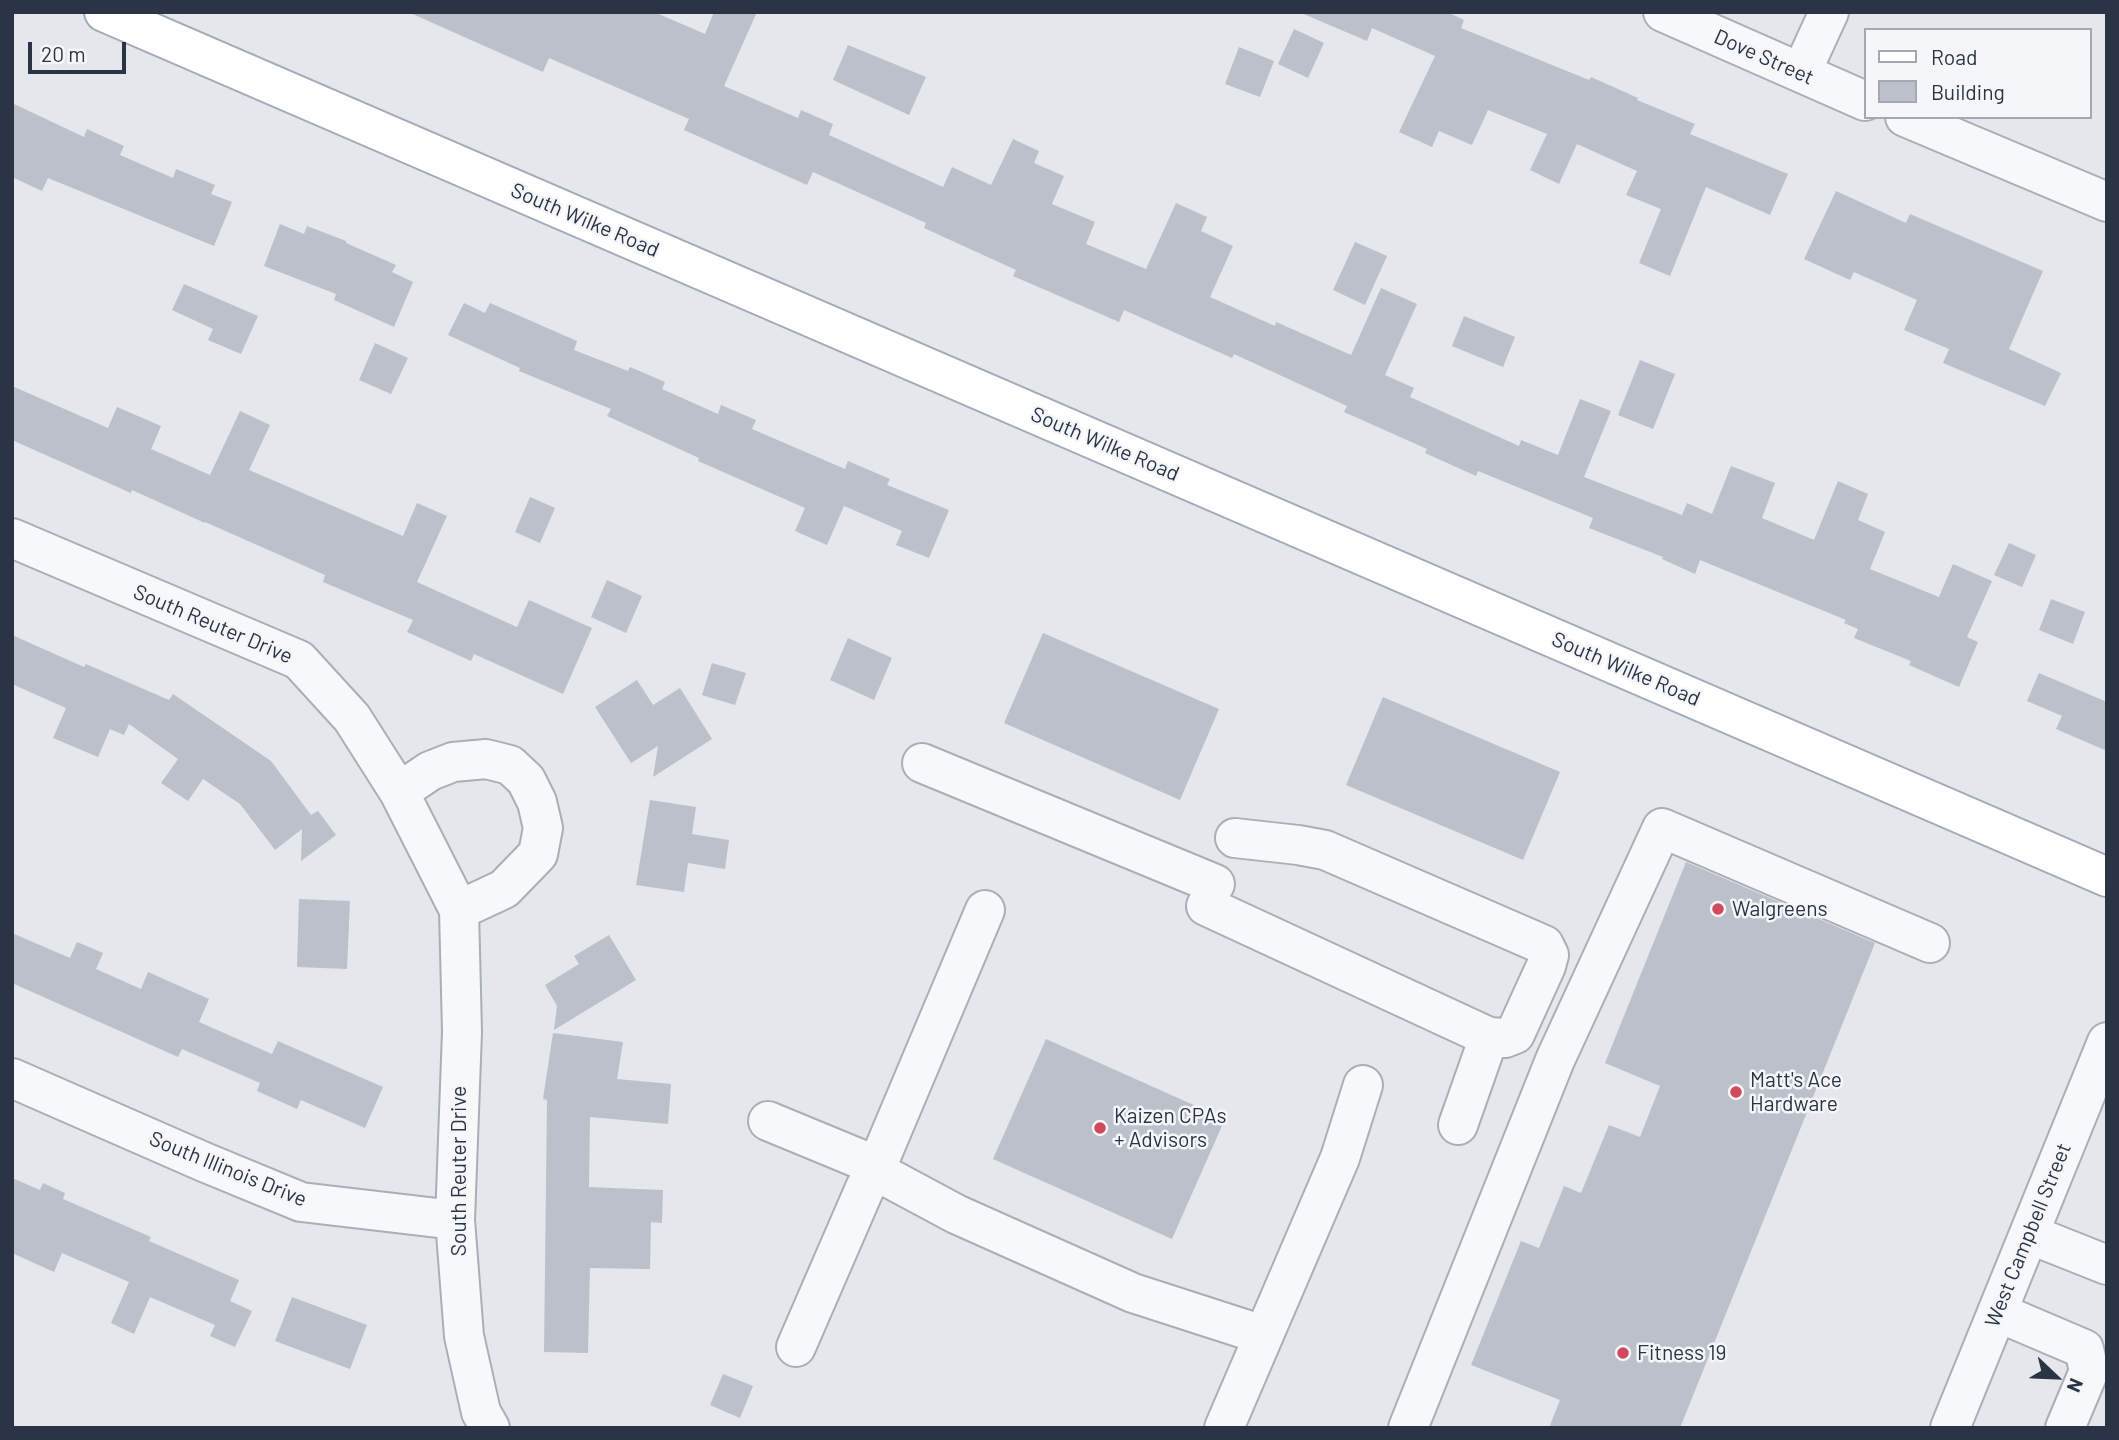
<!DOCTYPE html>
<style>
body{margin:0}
#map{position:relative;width:2119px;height:1440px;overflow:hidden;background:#e4e7ec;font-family:Barlow,sans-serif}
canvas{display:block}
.frame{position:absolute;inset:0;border:14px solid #2b3445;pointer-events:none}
.legend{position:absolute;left:1864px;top:28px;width:228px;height:91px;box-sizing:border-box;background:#f4f6f9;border:2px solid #a4a8b1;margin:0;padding:9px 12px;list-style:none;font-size:21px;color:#2b3445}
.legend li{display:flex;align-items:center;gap:14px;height:35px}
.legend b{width:35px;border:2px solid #a4a8b1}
.north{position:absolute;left:2021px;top:1342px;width:70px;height:70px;-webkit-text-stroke:5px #f4f6f9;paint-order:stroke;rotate:113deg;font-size:19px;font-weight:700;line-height:28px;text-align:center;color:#2b3445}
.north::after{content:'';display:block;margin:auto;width:24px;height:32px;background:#2b3445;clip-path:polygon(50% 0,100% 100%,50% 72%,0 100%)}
.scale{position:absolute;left:28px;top:42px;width:98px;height:32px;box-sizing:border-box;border:4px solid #2b3445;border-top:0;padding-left:9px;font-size:21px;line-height:24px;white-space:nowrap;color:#2b3445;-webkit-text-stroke:5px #f4f6f9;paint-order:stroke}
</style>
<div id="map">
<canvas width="2119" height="1440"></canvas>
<div class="frame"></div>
<ul class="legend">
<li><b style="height:9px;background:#fff"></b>Road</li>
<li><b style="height:19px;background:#bbc0ca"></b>Building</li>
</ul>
<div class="north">N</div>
<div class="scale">20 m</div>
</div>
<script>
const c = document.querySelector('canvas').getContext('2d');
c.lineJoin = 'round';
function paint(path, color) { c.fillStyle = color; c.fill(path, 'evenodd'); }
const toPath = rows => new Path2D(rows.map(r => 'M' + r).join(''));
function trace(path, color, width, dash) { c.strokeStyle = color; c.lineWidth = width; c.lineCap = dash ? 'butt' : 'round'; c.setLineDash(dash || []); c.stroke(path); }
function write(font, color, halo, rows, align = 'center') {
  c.font = font + ' Barlow,sans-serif'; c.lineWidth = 5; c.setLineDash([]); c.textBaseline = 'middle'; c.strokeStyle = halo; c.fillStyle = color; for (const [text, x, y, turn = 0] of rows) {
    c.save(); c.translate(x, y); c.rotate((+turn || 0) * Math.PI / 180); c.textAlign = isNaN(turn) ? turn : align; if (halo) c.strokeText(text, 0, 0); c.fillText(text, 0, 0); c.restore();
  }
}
const building = toPath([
 [408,12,654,12,705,34,714,12,757,12,724,86,798,118,801,110,833,124,829,135,943,187,952,167,991,185,1013,139,1039,151,1034,163,1064,176,1052,204,1095,222,1086,244,1146,269,1176,203,1207,217,1201,231,1233,246,1210,297,1275,326,1276,322,1351,355,1381,288,1417,304,1385,375,1414,388,1410,397,1519,446,1521,440,1558,455,1580,399,1611,411,1584,477,1682,515,1687,503,1712,514,1731,466,1775,483,1762,518,1814,540,1838,481,1868,494,1858,520,1885,532,1870,569,1939,597,1953,564,1992,581,1967,637,1978,642,1959,687,1909,665,1911,661,1854,638,1858,629,1844,623,1846,620,1700,560,1695,574,1662,559,1663,557,1589,528,1593,518,1478,471,1476,476,1425,453,1427,449,1344,412,1347,406,1234,354,1232,358,1124,310,1119,322,1013,276,1016,270,924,228,926,223,813,172,807,185,684,130,689,119,549,58,543,72],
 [1299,12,1447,12,1464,20,1461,28,1589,80,1591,77,1638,98,1637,100,1695,124,1690,134,1788,174,1770,215,1706,187,1670,276,1639,263,1661,209,1626,195,1637,171,1577,144,1559,184,1530,170,1547,134,1488,110,1472,145,1439,131,1432,147,1399,132,1435,56,1372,28,1367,41],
 [1294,29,1324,43,1308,78,1278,64],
 [848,45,926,77,909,115,833,80],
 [1239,47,1274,61,1260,97,1225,84],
 [12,103,84,137,87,129,124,146,120,155,173,178,176,169,215,185,211,194,232,202,214,246,48,178,42,191,12,177],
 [1836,191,1906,223,1910,214,2043,271,2009,349,2061,373,2045,406,1943,363,1949,349,1904,330,1917,300,1854,272,1850,280,1804,259],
 [280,224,304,234,307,226,346,241,346,243,396,265,392,272,413,282,394,327,334,300,336,294,264,266],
 [1355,242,1387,256,1365,305,1333,290],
 [184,284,258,316,241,354,208,340,213,329,172,310],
 [464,303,485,313,490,303,577,341,574,350,628,371,630,367,665,382,662,389,718,414,721,405,756,420,752,429,845,469,848,461,890,479,887,485,949,510,929,558,896,545,902,531,844,506,827,545,795,531,805,508,698,461,699,458,607,416,611,409,519,371,520,368,448,335],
 [1464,316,1515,337,1503,367,1452,346],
 [375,343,408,358,391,394,359,380],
 [1640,360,1675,374,1653,429,1618,415],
 [12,386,108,428,117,407,161,426,151,449,210,475,240,411,270,425,249,470,403,536,417,503,447,516,417,582,517,627,529,600,592,628,563,694,474,654,471,661,407,632,413,620,323,582,325,575,205,522,205,523,132,490,131,493,12,440],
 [530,497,555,508,540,543,515,532],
 [2009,543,2036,555,2022,587,1994,575],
 [607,580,642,596,626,633,591,617],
 [2051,599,2085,612,2073,644,2039,630],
 [1043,633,1219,709,1180,800,1004,723],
 [12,635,84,667,86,664,169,700,173,694,271,761,311,815,318,811,336,835,301,861,302,829,275,850,240,804,203,779,188,801,161,783,178,759,129,724,124,735,110,729,98,757,53,738,66,708,12,684],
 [848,638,892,658,874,700,830,680],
 [712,663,746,673,735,705,702,695],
 [2039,673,2107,702,2107,751,2056,729,2062,716,2027,701],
 [637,680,653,705,680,688,712,739,653,777,658,746,631,763,595,707],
 [1383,697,1560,772,1523,860,1346,785],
 [650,800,696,807,692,834,729,840,725,869,688,863,684,892,636,885],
 [1686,862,1875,943,1680,1428,1549,1428,1560,1400,1471,1365,1521,1241,1539,1248,1564,1186,1581,1193,1609,1125,1640,1137,1660,1086,1605,1063],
 [299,899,350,901,347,969,297,967],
 [12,933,70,958,77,942,103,953,96,969,141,989,148,972,209,999,199,1022,272,1054,278,1041,383,1087,365,1128,301,1100,297,1109,257,1091,260,1083,182,1049,178,1057,12,983],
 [609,935,636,980,554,1030,557,1006,545,985,579,964,574,956],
 [553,1033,623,1042,617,1079,671,1084,668,1124,590,1117,589,1187,663,1190,662,1223,651,1222,650,1269,590,1268,588,1353,544,1352,547,1100,543,1099],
 [1046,1039,1225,1119,1172,1239,993,1159],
 [12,1178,40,1190,43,1183,65,1193,63,1199,151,1237,149,1241,239,1280,230,1301,252,1311,235,1347,210,1336,215,1325,150,1297,134,1334,111,1323,129,1282,62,1253,54,1272,12,1253],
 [292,1297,367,1325,350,1369,275,1341],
 [723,1374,753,1386,740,1418,710,1405]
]);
const minor = toPath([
 [1663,12,1865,101],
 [1801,73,1829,12],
 [1905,117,2107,202],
 [12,538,299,660,352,718,399,792,459,910,462,1032,455,1220,464,1336,481,1412,490,1428],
 [922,763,1215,884],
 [399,792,430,771,453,762,486,759,510,765,526,780,537,802,543,828,538,854,504,889,459,910],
 [1206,906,1489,1037,1505,1038,1515,1034,1546,966,1549,955,1544,945,1325,850,1298,845,1235,838],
 [12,1078,204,1162,301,1202,455,1220],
 [768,1121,877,1166],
 [1458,1125,1489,1037],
 [874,1170,956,1214,1133,1293,1263,1335],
 [2029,1234,2107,1265],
 [1997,1312,2084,1349,2089,1371,2065,1428],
 [796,1347,865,1188,877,1166,985,910],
 [1224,1428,1340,1158,1363,1085],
 [1408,1428,1555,1060,1662,828,1930,943],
 [1950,1428,2107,1042]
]);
const major = toPath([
 [104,12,2107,877]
]);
const markers = [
 [1718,909,7,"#d1495b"],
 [1736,1092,7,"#d1495b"],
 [1100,1128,7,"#d1495b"],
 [1623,1353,7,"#d1495b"]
];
const streetNames = [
 ["Dove Street",1764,57,24],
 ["South Wilke Road",585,220,23],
 ["South Wilke Road",1105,444,23],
 ["South Reuter Drive",213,624,23],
 ["South Wilke Road",1626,669,23],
 ["South Illinois Drive",228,1169,22],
 ["South Reuter Drive",459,1171,-90],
 ["West Campbell Street",2028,1235,-68]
];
const poiNames = [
 ["Walgreens",1732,909],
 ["Matt's Ace",1750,1080],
 ["Hardware",1750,1104],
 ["Kaizen CPAs",1114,1116],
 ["+ Advisors",1114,1140],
 ["Fitness 19",1637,1353]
];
paint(building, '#bbc0ca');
trace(minor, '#a9aeb7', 42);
trace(major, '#a3abb8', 42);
trace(minor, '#f7f8fa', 38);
trace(major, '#fff', 38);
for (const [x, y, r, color] of markers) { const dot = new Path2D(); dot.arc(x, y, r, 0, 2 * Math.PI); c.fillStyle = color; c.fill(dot); trace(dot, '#f4f6f9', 2.5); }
write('21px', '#2b3445', '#f4f6f9', streetNames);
write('21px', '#2b3445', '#f4f6f9', poiNames, 'left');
</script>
